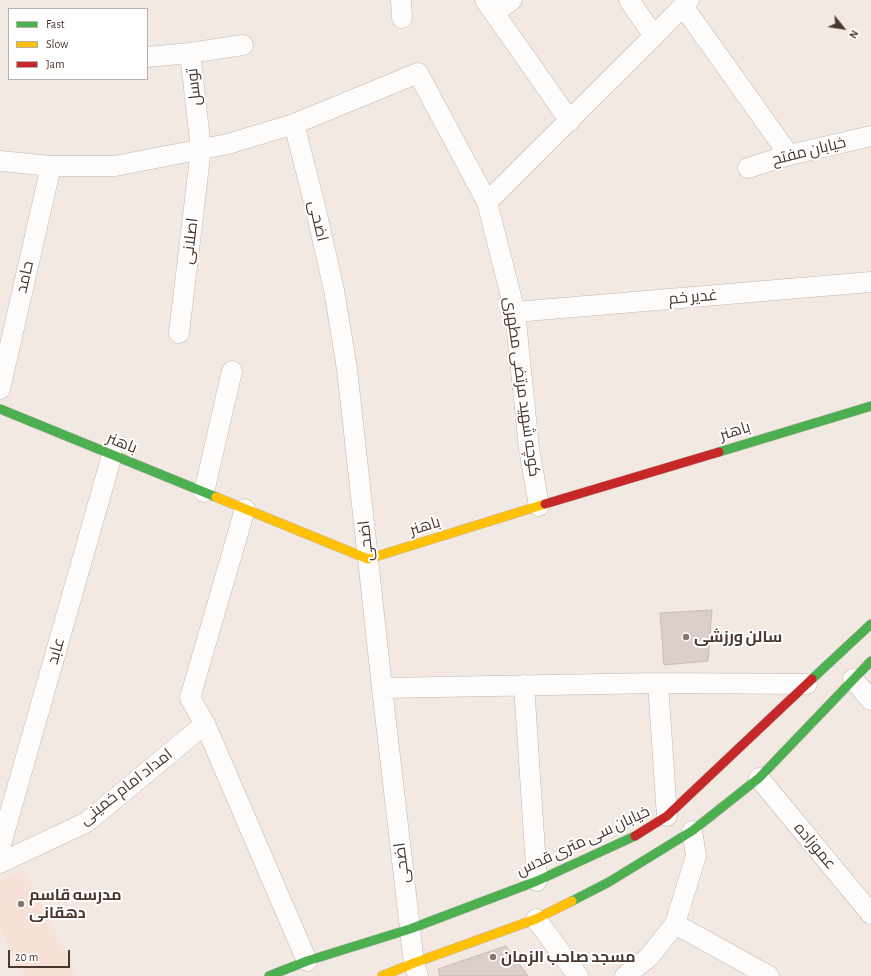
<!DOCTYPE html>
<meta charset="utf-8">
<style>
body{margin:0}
#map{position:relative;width:871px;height:976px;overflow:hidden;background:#f3e9e3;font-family:"Alegreya Sans",sans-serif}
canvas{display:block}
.legend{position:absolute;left:8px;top:8px;width:140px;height:72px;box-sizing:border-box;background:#fff;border:1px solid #b7afac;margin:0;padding:5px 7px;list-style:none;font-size:12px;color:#4a382f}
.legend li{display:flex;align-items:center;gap:8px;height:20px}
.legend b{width:20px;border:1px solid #b7afac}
.north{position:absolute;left:823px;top:8px;width:40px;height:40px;-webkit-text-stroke:3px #fff;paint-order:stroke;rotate:120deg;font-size:11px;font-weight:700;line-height:16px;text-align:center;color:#4a382f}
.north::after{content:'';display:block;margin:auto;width:14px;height:18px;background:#4a382f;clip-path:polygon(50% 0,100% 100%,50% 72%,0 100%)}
.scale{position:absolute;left:8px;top:950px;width:62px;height:18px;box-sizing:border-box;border:2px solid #4a382f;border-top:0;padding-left:5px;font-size:12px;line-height:14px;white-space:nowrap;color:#4a382f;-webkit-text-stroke:3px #fff;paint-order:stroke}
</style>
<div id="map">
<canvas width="871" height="976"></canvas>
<ul class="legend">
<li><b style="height:5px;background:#4caf50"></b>Fast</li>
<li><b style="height:5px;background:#ffc107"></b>Slow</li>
<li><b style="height:5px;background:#c62828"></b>Jam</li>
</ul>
<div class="north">N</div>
<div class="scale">20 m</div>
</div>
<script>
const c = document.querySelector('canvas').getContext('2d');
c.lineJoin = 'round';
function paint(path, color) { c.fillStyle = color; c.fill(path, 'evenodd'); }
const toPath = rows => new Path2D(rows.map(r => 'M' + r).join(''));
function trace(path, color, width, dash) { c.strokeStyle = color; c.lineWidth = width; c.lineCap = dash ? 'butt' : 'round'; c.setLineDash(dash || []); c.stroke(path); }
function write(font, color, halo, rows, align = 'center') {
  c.font = font + ' "Alegreya Sans",Cairo,sans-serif'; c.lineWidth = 4; c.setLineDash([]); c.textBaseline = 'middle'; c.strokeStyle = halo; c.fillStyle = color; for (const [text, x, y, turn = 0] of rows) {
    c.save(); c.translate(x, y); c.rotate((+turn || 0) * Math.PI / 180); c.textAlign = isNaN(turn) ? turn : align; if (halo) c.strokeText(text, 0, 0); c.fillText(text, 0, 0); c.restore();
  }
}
const built = toPath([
 [25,870,77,976,22,976,0,928,0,881]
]);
const building = toPath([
 [712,610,708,661,664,665,660,613,712,610],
 [506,946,528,976,440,976,438,969,506,946]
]);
const street = toPath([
 [401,0,402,18],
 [485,0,570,121],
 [629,0,654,36],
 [683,6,789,155],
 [494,13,512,0],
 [147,57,190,53],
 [294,124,315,206,334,290,347,369,368,559,382,688,414,963,418,976],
 [0,161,51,166,115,166,228,144,294,124,418,73,487,202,515,312,529,448,539,506],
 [748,168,789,155,871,136],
 [487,202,654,36,689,0],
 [515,312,871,282],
 [179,333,201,149,190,53,243,45],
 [0,389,51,166],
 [204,492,232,371],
 [245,509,190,698,205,724,307,961],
 [853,679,871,700],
 [658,683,667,816],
 [524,685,537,881],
 [382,688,658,683,807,684],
 [759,778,871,914],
 [692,831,696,856,675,924,769,976],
 [0,848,112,455],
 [0,863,87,822,205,724],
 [536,919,578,976],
 [625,976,649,957,675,924]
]);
const fast = toPath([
 [0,409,216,497],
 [719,452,871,406],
 [812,679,871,624],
 [572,901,609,882,692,831,759,778,871,661],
 [269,976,307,961,410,929,537,881,635,836]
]);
const slow = toPath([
 [216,497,368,559,545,504],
 [382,976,414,963,536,919,572,901]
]);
const jam = toPath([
 [545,504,719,452],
 [635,836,667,816,812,679]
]);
const markers = [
 [686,637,4,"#85766e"],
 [21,904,4,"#85766e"],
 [493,957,4,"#85766e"]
];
const streetNames = [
 ["توسل",194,87,-96],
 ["خیابان مفتح",809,151,-14],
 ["اضحی",318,221,77],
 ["اصلانی",190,241,-83],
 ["حامد",25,277,-77],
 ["غدیر خم",693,297,-5],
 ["کوچه شهید مرتضی مطهری",522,387,82],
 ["باهنر",735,431,-17],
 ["باهنر",122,443,22],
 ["باهنر",425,526,-17],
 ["اضحی",366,541,-96],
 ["عابد",56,651,-74],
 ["امداد امام خمینی",126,787,-38],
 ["خیابان سی متری قدس",583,841,-25],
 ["عموزاده",815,846,50],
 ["اضحی",402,863,-97]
];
const poiNames = [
 ["سالن ورزشی",694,637],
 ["مدرسه قاسم",29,895],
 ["دهقانی",29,913],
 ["مسجد صاحب الزمان",501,957]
];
paint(built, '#f7e1d6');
paint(building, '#dcceca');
trace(building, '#c8bbb6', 1);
trace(street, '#c2b6af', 21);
trace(fast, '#c2b6af', 10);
trace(slow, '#c2b6af', 10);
trace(jam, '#c2b6af', 10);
trace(street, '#fdfcfb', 20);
trace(fast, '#4caf50', 9);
trace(slow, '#ffc107', 9);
trace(jam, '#c62828', 9);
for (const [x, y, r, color] of markers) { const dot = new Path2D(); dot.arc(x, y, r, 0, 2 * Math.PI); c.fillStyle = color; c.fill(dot); trace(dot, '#fff', 1.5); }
write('16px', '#4a382f', '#fff', streetNames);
write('bold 16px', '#4a382f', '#fff', poiNames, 'left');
</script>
